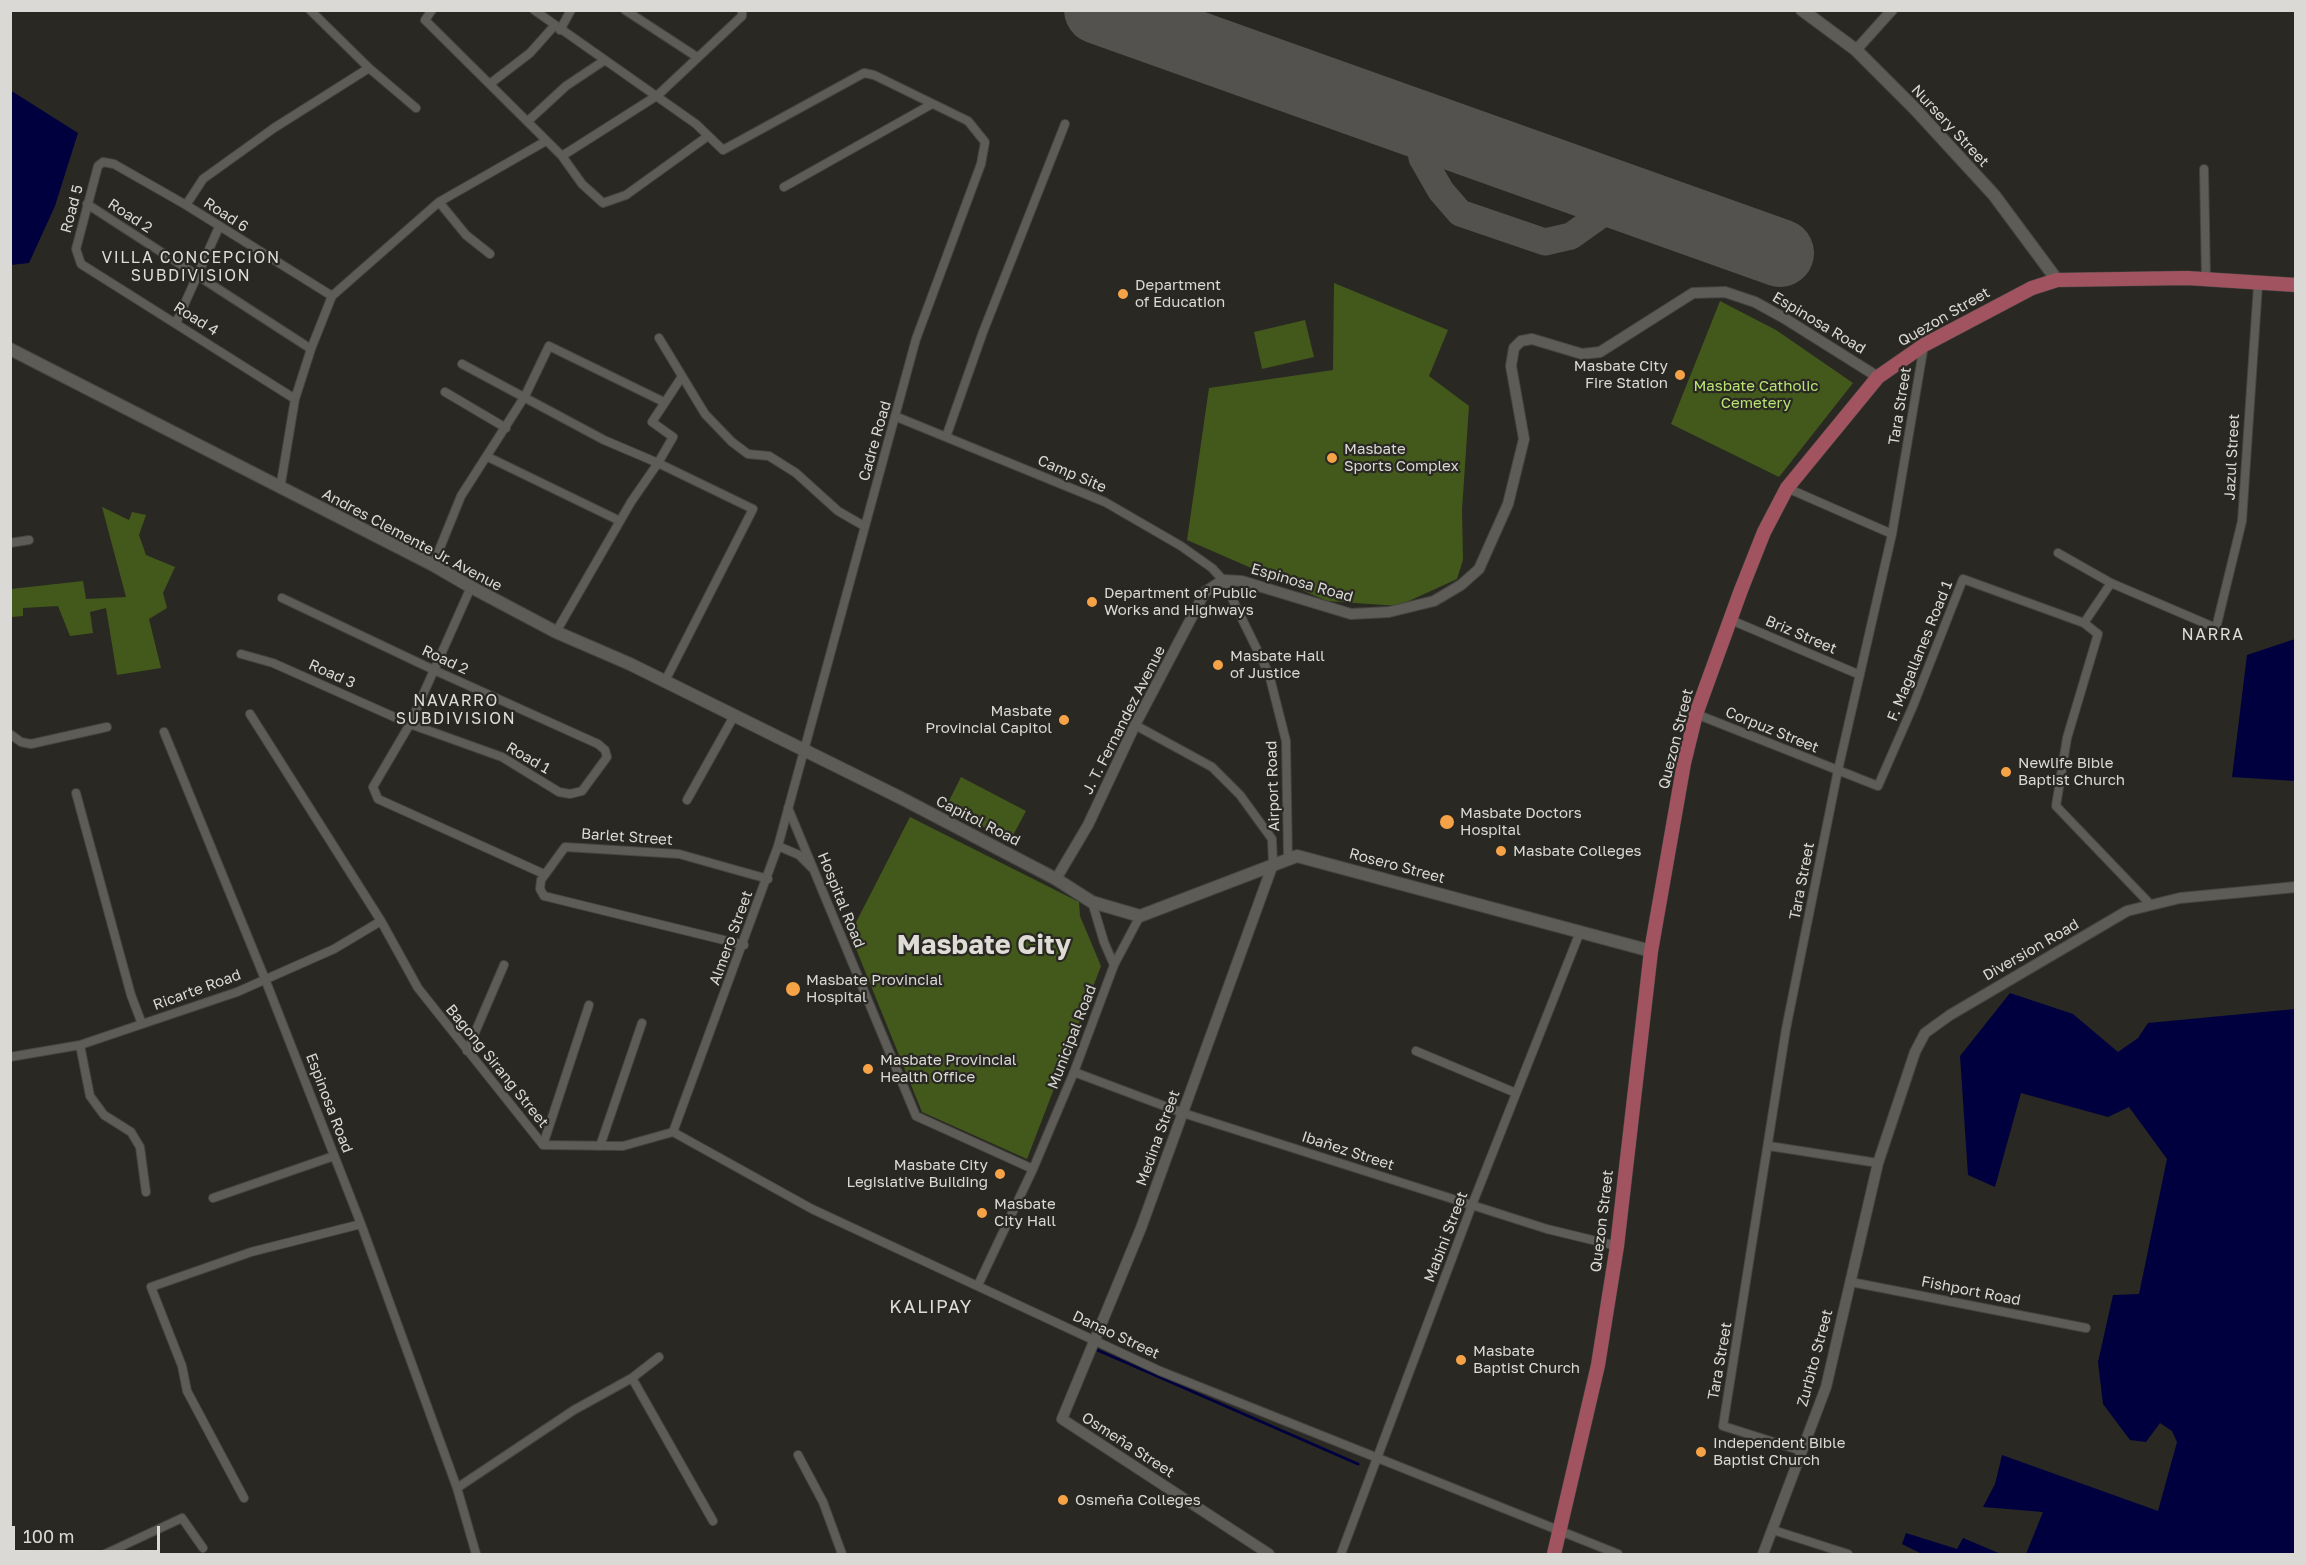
<!DOCTYPE html>
<meta charset="utf-8">
<style>
body{margin:0}
#map{position:relative;width:2306px;height:1565px;overflow:hidden;background:#292823;font-family:"Golos Text",sans-serif}
canvas{display:block}
.frame{position:absolute;inset:0;border:12px solid #dad9d6;pointer-events:none}
.scale{position:absolute;left:12px;top:1526px;width:148px;height:27px;box-sizing:border-box;border:3px solid #dad9d6;border-top:0;padding-left:8px;font-size:18px;line-height:21px;white-space:nowrap;color:#dad9d6;-webkit-text-stroke:4px #292823;paint-order:stroke}
</style>
<div id="map">
<canvas width="2306" height="1565"></canvas>
<div class="frame"></div>
<div class="scale">100 m</div>
</div>
<script>
const c = document.querySelector('canvas').getContext('2d');
c.lineJoin = 'round';
function paint(path, color) { c.fillStyle = color; c.fill(path, 'evenodd'); }
const toPath = rows => new Path2D(rows.map(r => 'M' + r).join(''));
function trace(path, color, width, dash) { c.strokeStyle = color; c.lineWidth = width; c.lineCap = dash ? 'butt' : 'round'; c.setLineDash(dash || []); c.stroke(path); }
function write(font, color, halo, rows, align = 'center') {
  c.font = font + ' "Golos Text",sans-serif'; c.lineWidth = 4.5; c.setLineDash([]); c.textBaseline = 'middle'; c.strokeStyle = halo; c.fillStyle = color; for (const [text, x, y, turn = 0] of rows) {
    c.save(); c.translate(x, y); c.rotate((+turn || 0) * Math.PI / 180); c.textAlign = isNaN(turn) ? turn : align; if (halo) c.strokeText(text, 0, 0); c.fillText(text, 0, 0); c.restore();
  }
}
const green = toPath([
 [1334,283,1448,330,1429,376,1469,406,1462,510,1463,560,1457,579,1398,606,1327,601,1187,540,1209,388,1333,370],
 [1720,301,1776,330,1853,383,1779,477,1671,424],
 [1305,320,1314,357,1262,369,1254,332],
 [102,507,129,520,132,512,146,515,139,535,146,555,175,567,163,593,167,608,149,619,161,668,117,675,106,608,90,612,93,633,70,636,58,606,23,608,23,616,11,617,11,589,83,581,86,599,126,597],
 [961,777,1026,811,1010,841,946,807],
 [910,817,1079,902,1080,916,1101,966,1027,1159,922,1112,850,934]
]);
const water = toPath([
 [10,90,78,133,55,206,29,263,11,265],
 [2295,639,2295,781,2232,777,2247,655],
 [2010,993,2073,1014,2118,1052,2138,1038,2148,1023,2295,1009,2295,1554,2026,1554,2043,1512,1983,1507,1995,1484,2002,1455,2158,1511,2177,1442,2172,1431,2160,1423,2146,1442,2130,1440,2103,1404,2098,1362,2113,1295,2139,1294,2167,1159,2129,1107,2108,1117,2021,1093,1995,1187,1968,1175,1960,1056],
 [1906,1533,1957,1549,1963,1538,2001,1554,1922,1554,1902,1544]
]);
const stream = toPath([
 [1095,1349,1358,1464]
]);
const taxiway = toPath([
 [1412,122,1417,130,1422,158,1441,191,1460,213,1545,242,1571,236,1602,214,1604,200,1599,189],
 [1422,158,1428,144,1444,134],
 [1602,214,1634,201]
]);
const runway = toPath([
 [1098,10,1780,253]
]);
const minor = toPath([
 [432,10,425,20,562,156],
 [534,10,696,124,723,150,864,73,874,75,968,121,985,142,981,164,916,339,778,846,673,1132],
 [625,10,697,57],
 [560,30,571,10],
 [369,68,416,108],
 [491,83,530,53,555,25],
 [528,121,566,86,605,60],
 [708,136,626,195,603,203,582,184,562,156,658,95,742,16,742,10],
 [2204,169,2206,280],
 [784,187,932,104],
 [87,204,311,349],
 [186,205,203,179,274,128,369,68,310,10],
 [490,254,466,235,439,202,546,141],
 [176,323,219,227],
 [659,338,705,414,732,442,748,454,769,456,796,473,838,511,864,526],
 [462,364,604,440,658,463,631,502,556,632],
 [445,392,506,428],
 [295,399,81,264,76,249,98,166,103,162,114,164,186,205,332,296],
 [897,417,1105,502,1181,546,1212,568,1223,580,1269,674,1286,741,1288,859],
 [946,437,983,332,1065,124],
 [488,457,620,521],
 [1787,488,1892,534],
 [280,489,295,399,311,349,332,296,439,202],
 [10,543,29,540],
 [2058,553,2111,583,2216,628,2242,521,2258,285],
 [433,565,461,496,525,396,549,346,664,402],
 [282,598,434,670,598,744,605,750,607,757,582,791,570,794,559,792,502,757,410,724,434,670,471,587],
 [1731,620,1860,675],
 [2084,623,2111,583],
 [241,654,273,663,410,724,373,787,378,799,544,874],
 [665,681,753,509,658,463,673,437,652,422,681,378],
 [250,714,381,921,418,988,543,1145,623,1146,673,1132],
 [1696,714,1878,786,1913,706,1963,579,2084,623,2098,634,2067,738,2056,806,2150,904],
 [1135,725,1212,767,1240,795,1272,839,1273,864],
 [164,732,265,979,361,1224,457,1488,476,1554],
 [10,734,21,742,31,744,107,727],
 [76,793,131,995,142,1024],
 [687,800,734,716],
 [788,808,916,1116,1033,1169],
 [778,846,799,855,812,868],
 [1092,902,1104,942,1114,965],
 [744,945,544,896,540,889,541,880,565,847,679,854,768,879],
 [80,1045,90,1096,104,1115,131,1132,140,1147,146,1192],
 [467,1051,504,965],
 [1416,1051,1516,1093],
 [10,1057,80,1045,237,992,334,949,381,921],
 [1074,1072,1183,1113,1547,1229,1617,1246],
 [673,1132,812,1209,1160,1371,1618,1554],
 [543,1145,589,1005],
 [600,1146,642,1023],
 [1769,1146,1878,1163],
 [213,1198,334,1156],
 [1851,1282,2086,1328],
 [978,1285,1033,1169,1074,1072,1114,965,1140,916],
 [632,1378,713,1521],
 [1802,1451,1723,1426,1786,1029,1838,770,1892,534,1924,345],
 [798,1455,823,1502,842,1554],
 [457,1488,574,1410,632,1378,659,1357],
 [244,1498,187,1391,182,1366,151,1287,251,1252,361,1224],
 [1773,1530,1848,1554],
 [105,1554,182,1518,203,1548],
 [1341,1554,1472,1205,1580,932]
]);
const tertiary = toPath([
 [1856,50,1892,10],
 [1056,879,1088,825,1135,725,1205,592,1223,580,1242,581,1351,614,1389,612,1434,601,1461,585,1479,569,1508,504,1524,439,1511,366,1514,348,1521,341,1532,339,1582,354,1600,352,1693,293,1725,292,1755,302,1784,318,1878,377],
 [1269,1554,1062,1419,1141,1228,1273,864],
 [1763,1554,1826,1387,1878,1163,1915,1052,1925,1033,1950,1015,2127,911,2180,898,2296,887]
]);
const secondary = toPath([
 [1802,10,1856,50,1915,109,1994,195,2057,280],
 [10,349,433,565,471,587,556,632,630,664,901,798,1056,879,1092,902,1140,916,1297,856,1651,951]
]);
const primary = toPath([
 [1554,1554,1598,1365,1617,1246,1651,951,1684,763,1696,714,1741,590,1764,532,1787,488,1878,377,1924,345,2032,288,2057,280,2187,278,2296,285]
]);
const markers = [
 [1123,294,6,"#f6a247"],
 [1680,375,6,"#f6a247"],
 [1332,458,6,"#f6a247"],
 [1092,602,6,"#f6a247"],
 [1218,665,6,"#f6a247"],
 [1064,720,6,"#f6a247"],
 [2006,772,6,"#f6a247"],
 [1447,822,8,"#f6a247"],
 [1501,851,6,"#f6a247"],
 [793,989,8,"#f6a247"],
 [868,1069,6,"#f6a247"],
 [1000,1174,6,"#f6a247"],
 [982,1213,6,"#f6a247"],
 [1461,1360,6,"#f6a247"],
 [1701,1452,6,"#f6a247"],
 [1063,1500,6,"#f6a247"]
];
const streetNames = [
 ["Nursery Street",1950,126,47],
 ["Road 5",72,209,-75],
 ["Road 6",226,215,33],
 ["Road 2",130,216,33],
 ["Quezon Street",1944,317,-30],
 ["Road 4",196,319,32],
 ["Espinosa Road",1819,323,31],
 ["Tara Street",1900,406,-81],
 ["Cadre Road",875,441,-74],
 ["Jazul Street",2232,457,-87],
 ["Camp Site",1072,474,23],
 ["Andres Clemente Jr. Avenue",412,540,28],
 ["Espinosa Road",1302,583,16],
 ["Briz Street",1801,635,23],
 ["F. Magallanes Road 1",1920,651,-68],
 ["Road 2",445,660,25],
 ["Road 3",332,674,24],
 ["J. T. Fernandez Avenue",1124,720,-63],
 ["Corpuz Street",1772,730,22],
 ["Quezon Street",1676,739,-76],
 ["Road 1",528,758,30],
 ["Airport Road",1273,786,-92],
 ["Capitol Road",978,821,27],
 ["Barlet Street",627,837,4],
 ["Rosero Street",1397,866,15],
 ["Tara Street",1802,881,-79],
 ["Hospital Road",841,900,68],
 ["Almero Street",731,938,-70],
 ["Diversion Road",2031,950,-30],
 ["Ricarte Road",197,990,-20],
 ["Municipal Road",1072,1037,-69],
 ["Bagong Sirang Street",497,1066,51],
 ["Espinosa Road",329,1103,69],
 ["Medina Street",1158,1138,-70],
 ["Ibañez Street",1348,1151,18],
 ["Quezon Street",1602,1221,-83],
 ["Mabini Street",1446,1237,-69],
 ["Fishport Road",1971,1291,11],
 ["Danao Street",1116,1335,25],
 ["Zurbito Street",1815,1358,-75],
 ["Tara Street",1720,1361,-80],
 ["Osmeña Street",1128,1445,33]
];
const poiNames = [
 ["Department",1135,285],
 ["of Education",1135,302],
 ["Masbate City",1668,366,"right"],
 ["Fire Station",1668,383,"right"],
 ["Masbate",1344,449],
 ["Sports Complex",1344,466],
 ["Department of Public",1104,593],
 ["Works and Highways",1104,610],
 ["Masbate Hall",1230,656],
 ["of Justice",1230,673],
 ["Masbate",1052,711,"right"],
 ["Provincial Capitol",1052,728,"right"],
 ["Newlife Bible",2018,763],
 ["Baptist Church",2018,780],
 ["Masbate Doctors",1460,813],
 ["Hospital",1460,830],
 ["Masbate Colleges",1513,851],
 ["Masbate Provincial",806,980],
 ["Hospital",806,997],
 ["Masbate Provincial",880,1060],
 ["Health Office",880,1077],
 ["Masbate City",988,1165,"right"],
 ["Legislative Building",988,1182,"right"],
 ["Masbate",994,1204],
 ["City Hall",994,1221],
 ["Masbate",1473,1351],
 ["Baptist Church",1473,1368],
 ["Independent Bible",1713,1443],
 ["Baptist Church",1713,1460],
 ["Osmeña Colleges",1075,1500]
];
const parkNames = [
 ["Masbate Catholic",1756,386],
 ["Cemetery",1756,403]
];
const neighbourhoodNames = [
 ["VILLA CONCEPCION",191,258],
 ["SUBDIVISION",191,276],
 ["NARRA",2213,635],
 ["NAVARRO",456,701],
 ["SUBDIVISION",456,719]
];
const quarterNames = [
 ["KALIPAY",931,1307]
];
const townNames = [
 ["Masbate City",984,945]
];
paint(green, '#43591b');
paint(water, '#00003f');
trace(stream, '#00003f', 3);
trace(taxiway, '#54524e', 27);
trace(runway, '#54524e', 68);
trace(minor, '#464441', 10);
trace(tertiary, '#464441', 12);
trace(secondary, '#464441', 14);
trace(primary, '#464441', 15);
trace(minor, '#5e5c57', 8);
trace(tertiary, '#5e5c57', 10);
trace(secondary, '#5e5c57', 12);
trace(primary, '#a1545f', 14);
for (const [x, y, r, color] of markers) { const dot = new Path2D(); dot.arc(x, y, r, 0, 2 * Math.PI); c.fillStyle = color; c.fill(dot); trace(dot, '#292823', 2); }
write('15px', '#dad9d6', '#292823', streetNames);
write('15px', '#dad9d6', '#292823', poiNames, 'left');
write('15px', '#b8e373', '#292823', parkNames);
c.letterSpacing = '1.5px';
write('16px', '#dedcd5', '#292823', neighbourhoodNames);
c.letterSpacing = '0px';
c.letterSpacing = '1.5px';
write('18px', '#dedcd5', '#292823', quarterNames);
c.letterSpacing = '0px';
write('bold 27px', '#dedcd5', '#292823', townNames);
</script>
